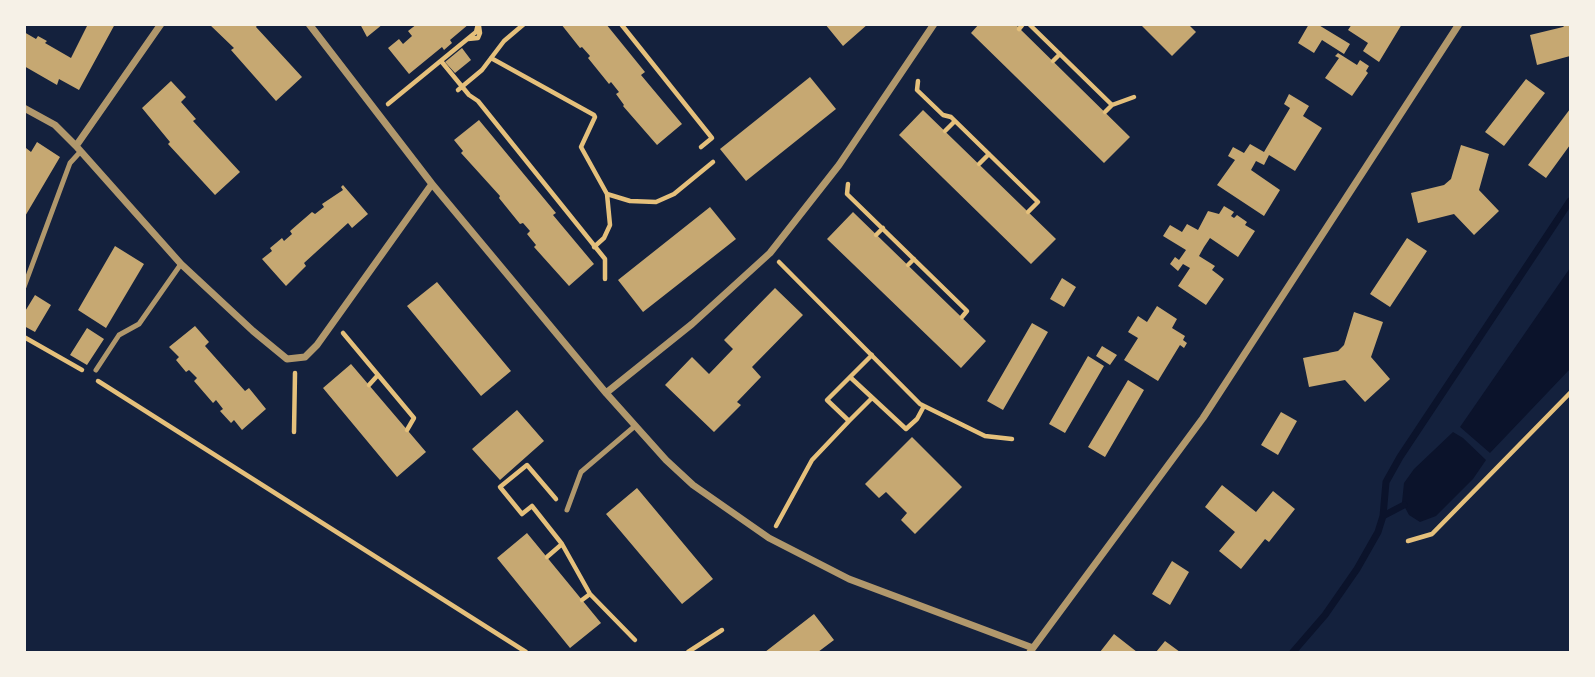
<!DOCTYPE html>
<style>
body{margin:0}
#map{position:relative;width:1595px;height:677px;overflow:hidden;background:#14213d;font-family:Manrope,sans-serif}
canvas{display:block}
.frame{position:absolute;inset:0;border:26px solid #f6f1e7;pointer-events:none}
</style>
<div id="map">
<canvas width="1595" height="677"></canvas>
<div class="frame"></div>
</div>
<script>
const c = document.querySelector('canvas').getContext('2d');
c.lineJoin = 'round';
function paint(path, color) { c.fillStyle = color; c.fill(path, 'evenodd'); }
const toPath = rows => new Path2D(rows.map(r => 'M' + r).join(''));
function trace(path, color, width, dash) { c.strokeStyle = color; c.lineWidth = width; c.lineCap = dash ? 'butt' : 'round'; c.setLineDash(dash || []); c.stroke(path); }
const water = toPath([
 [1570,268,1570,369,1490,453,1460,427],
 [1453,432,1463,438,1486,460,1473,479,1436,516,1420,522,1409,515,1402,502,1404,483,1414,469]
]);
const stream = toPath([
 [1383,516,1386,482,1400,457,1570,201],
 [1293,652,1325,615,1357,569,1378,532,1383,516,1404,505]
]);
const building = toPath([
 [88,24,115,24,79,90,59,79,57,85,24,66,24,32,36,39,38,36,47,41,45,43,71,58],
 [209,24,258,24,256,27,302,77,276,101,231,50,234,48],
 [360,24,383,24,367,37],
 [417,24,469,24,450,40,452,43,444,50,442,47,409,74,388,48,399,39,403,44,412,36,408,31],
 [561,24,606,24,645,72,641,75,682,124,657,145,623,106,624,105,616,94,619,92,611,82,609,84,588,58,590,56,582,47,580,48],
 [825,24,868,24,843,46],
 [979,24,1015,24,1130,137,1104,163,971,33],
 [1140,24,1188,24,1196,32,1172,56],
 [1309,24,1317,24,1350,44,1344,54,1322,40,1314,53,1298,43],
 [1352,24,1402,24,1379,62,1363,51,1368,43,1348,30],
 [1566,24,1570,24,1570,56,1537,65,1530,35,1563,27],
 [462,48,471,60,455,73,445,62],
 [1338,53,1357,65,1360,60,1369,66,1366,71,1368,73,1352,96,1325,78,1339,58,1335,56],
 [810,77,836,109,746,181,720,149],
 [1526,79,1545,93,1504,146,1485,132],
 [171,81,186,97,181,102,196,119,193,121,240,172,215,195,168,144,170,142,142,108],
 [1289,94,1309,106,1303,116,1322,128,1295,171,1269,155,1264,165,1256,161,1251,170,1280,190,1264,216,1217,185,1235,160,1228,156,1233,147,1244,153,1250,144,1264,152,1290,108,1284,104],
 [1570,109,1570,145,1546,178,1528,165],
 [923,110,1056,239,1031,264,899,135],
 [479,120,556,213,553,215,594,264,569,286,534,247,536,245,527,234,530,231,523,223,520,224,499,198,500,196,461,153,463,151,454,140],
 [37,142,60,157,24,218,24,150,26,148,31,152],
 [1461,145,1489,154,1479,190,1499,211,1474,235,1454,214,1418,223,1411,193,1444,185,1451,179],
 [343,185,368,214,352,228,348,223,304,263,306,266,286,286,262,259,272,251,270,248,282,238,284,241,292,234,290,231,312,212,315,214,324,207,322,204,343,190,341,187],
 [1224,206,1234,212,1231,216,1234,218,1237,215,1247,222,1245,225,1255,231,1238,257,1210,238,1204,247,1199,256,1215,266,1212,270,1224,279,1206,305,1178,286,1190,268,1183,264,1178,271,1170,264,1175,257,1179,260,1186,250,1163,236,1170,225,1182,232,1187,224,1198,230,1208,211,1219,214],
 [710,207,736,239,643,312,618,280],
 [853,212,986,341,961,368,827,239],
 [1407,238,1427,251,1390,307,1370,294],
 [115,246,144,264,106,328,78,310],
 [1062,278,1076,287,1064,307,1050,299],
 [437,282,511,371,481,396,407,306],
 [775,288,803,315,752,367,761,377,737,402,741,405,714,432,665,385,692,357,709,374,733,349,724,340],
 [35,295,51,305,35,332,24,326,24,313],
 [1157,306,1177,319,1172,328,1185,336,1183,340,1187,343,1184,348,1180,345,1158,381,1124,360,1138,338,1128,332,1138,316,1147,322],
 [1354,312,1383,322,1371,357,1390,379,1365,402,1345,380,1309,387,1303,358,1338,351,1344,345],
 [1032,323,1048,332,1003,410,987,401],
 [195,326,209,342,205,346,245,391,249,388,266,409,242,430,234,420,231,423,220,411,223,409,216,400,213,403,194,381,197,378,189,370,186,372,176,360,179,357,169,347],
 [87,328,104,339,87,365,70,355],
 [1102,346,1117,355,1110,365,1096,356],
 [1088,356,1104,366,1065,433,1049,424],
 [351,364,426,452,397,477,323,388],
 [1128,380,1144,390,1105,457,1088,447],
 [517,410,544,441,500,480,472,449],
 [1281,412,1297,421,1278,455,1261,445],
 [912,437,962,487,915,534,901,520,907,513,886,492,879,498,865,484],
 [1222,485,1256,512,1273,491,1295,509,1269,542,1265,539,1241,569,1219,551,1235,532,1205,507],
 [637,488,713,579,682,604,606,514],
 [527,533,601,623,570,648,497,558],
 [1172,561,1189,572,1170,605,1152,594],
 [814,614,834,640,818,652,765,652],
 [1114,634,1137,652,1100,652],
 [1165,641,1180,652,1156,652]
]);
const path = toPath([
 [621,24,712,138,701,147],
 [1029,24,1112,105,1134,97],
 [1019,29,1023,24],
 [468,39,478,38,480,33,479,26],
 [491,58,594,115,595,117,581,147,607,194,610,225,604,238,594,247],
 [441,61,469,95,478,101,605,259,605,279],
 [1053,61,1060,54],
 [918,81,917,90,943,115,951,117,1038,202,1028,212],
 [458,90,482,70,504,41,524,24],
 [388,104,476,32,478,24],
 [1105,112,1112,105],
 [945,131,955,121],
 [979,164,989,154],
 [848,184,847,194,967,311,962,317],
 [607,194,630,201,656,202,674,194,713,162],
 [876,235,883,228],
 [779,262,920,404,985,436,1012,439],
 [908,265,914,259],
 [343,333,414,418,407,430],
 [24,337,82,370],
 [850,377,906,429,917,419,924,406],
 [98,381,526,652],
 [369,385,378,375],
 [849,421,872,398],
 [294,432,295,373],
 [556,499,527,465,500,487,522,514,532,506,562,544,590,594,635,640],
 [776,526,812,460,849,421,827,400,872,355],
 [1408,541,1432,534,1570,393],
 [547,557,562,544],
 [582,600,590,594],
 [688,652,722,630]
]);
const service = toPath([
 [24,287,70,163,81,151],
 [96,370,119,335,139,324,181,264],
 [567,510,581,472,635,426]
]);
const minor = toPath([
 [309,24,432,184,606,393,666,460,693,485,769,538,849,579,1033,648],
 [24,108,55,125,76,146,181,264,253,331,287,359,305,357,317,345,432,184],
 [76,146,161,24],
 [606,393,692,324,770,253,839,165,934,24],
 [1030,652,1203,418,1459,24]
]);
paint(water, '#0b132b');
trace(stream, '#0b132b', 7);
paint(building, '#c6a872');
trace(path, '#e5c07b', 4.5);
trace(service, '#b1986c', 5);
trace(minor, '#b1986c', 7);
</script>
